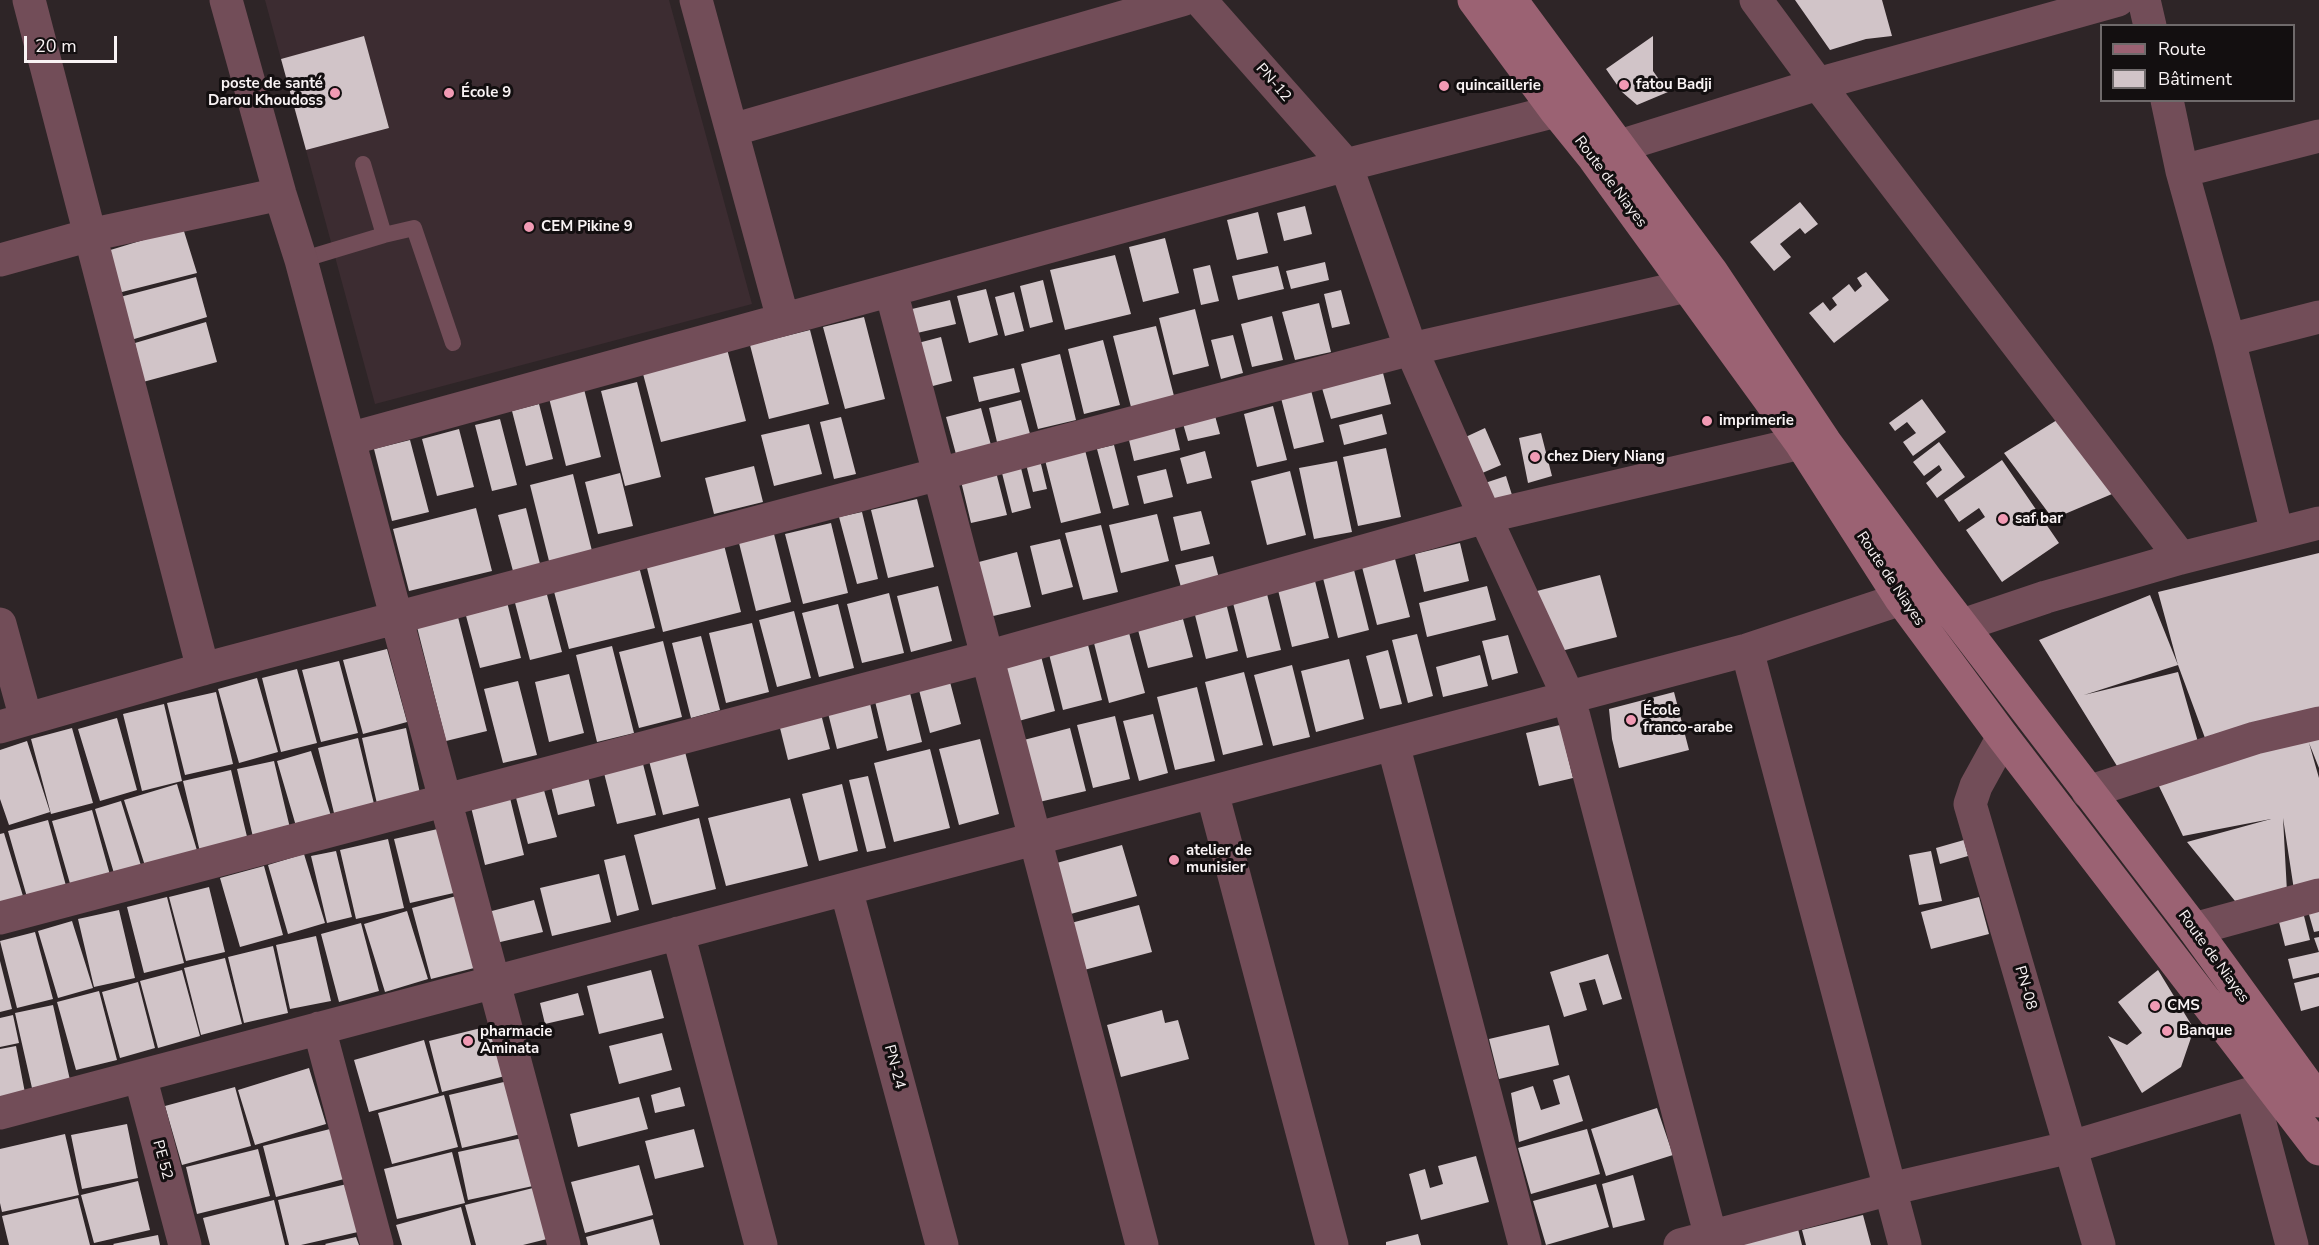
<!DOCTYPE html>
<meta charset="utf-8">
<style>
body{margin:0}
#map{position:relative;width:2319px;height:1245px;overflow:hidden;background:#2e2527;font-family:"Nunito Sans",sans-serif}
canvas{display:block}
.legend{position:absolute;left:2100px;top:24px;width:195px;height:78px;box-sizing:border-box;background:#130f10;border:2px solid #6f6a6b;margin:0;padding:8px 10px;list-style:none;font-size:18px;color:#f9f3f4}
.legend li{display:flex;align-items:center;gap:12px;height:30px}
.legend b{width:30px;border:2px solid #6f6a6b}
.scale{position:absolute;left:24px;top:36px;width:93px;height:27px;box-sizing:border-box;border:3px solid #f9f3f4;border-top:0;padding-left:8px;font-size:18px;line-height:21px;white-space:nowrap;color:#f9f3f4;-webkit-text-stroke:4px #130f10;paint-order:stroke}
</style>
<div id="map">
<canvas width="2319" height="1245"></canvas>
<ul class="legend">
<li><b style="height:8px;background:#9b6273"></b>Route</li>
<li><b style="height:16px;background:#d1c4c8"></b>Bâtiment</li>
</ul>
<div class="scale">20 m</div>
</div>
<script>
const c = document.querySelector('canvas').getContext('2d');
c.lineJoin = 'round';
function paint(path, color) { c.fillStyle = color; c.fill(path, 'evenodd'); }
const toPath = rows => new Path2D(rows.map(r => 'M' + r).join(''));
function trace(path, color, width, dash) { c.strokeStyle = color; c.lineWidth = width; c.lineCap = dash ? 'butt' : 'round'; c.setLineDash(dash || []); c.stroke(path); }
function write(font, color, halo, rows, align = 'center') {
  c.font = font + ' "Nunito Sans",sans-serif'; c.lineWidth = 6; c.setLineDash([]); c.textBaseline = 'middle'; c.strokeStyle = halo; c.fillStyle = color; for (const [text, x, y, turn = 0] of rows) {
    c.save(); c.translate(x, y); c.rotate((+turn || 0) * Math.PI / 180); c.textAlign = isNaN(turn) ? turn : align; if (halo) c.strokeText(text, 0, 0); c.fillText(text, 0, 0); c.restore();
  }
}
const built = toPath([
 [265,0,669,0,752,304,375,404,306,150,389,128,364,37,281,59]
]);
const building = toPath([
 [1795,0,1882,0,1892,36,1866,39,1830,50],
 [364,36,389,128,306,150,281,59],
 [1653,36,1653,71,1668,92,1637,105,1622,92,1606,69],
 [1800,202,1818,224,1805,234,1800,228,1780,244,1791,257,1774,271,1750,242],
 [1305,206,1312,234,1284,241,1277,213],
 [1258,212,1268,253,1237,260,1227,220],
 [183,228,197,273,118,293,107,251],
 [1165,238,1179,293,1143,302,1129,247],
 [1115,255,1131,314,1065,330,1050,270],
 [1325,262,1329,280,1291,289,1286,271],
 [1210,265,1219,301,1201,305,1193,269],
 [1278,266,1284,289,1238,300,1232,276],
 [1866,272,1889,300,1834,343,1809,313,1823,302,1830,311,1837,305,1832,298,1849,284,1855,292,1862,286,1857,278],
 [196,277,207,317,131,340,120,297],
 [1043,280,1053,322,1030,328,1020,286],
 [986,289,998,335,969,343,957,296],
 [1341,290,1350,324,1332,328,1324,294],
 [1014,292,1024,331,1005,336,995,297],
 [950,300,956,324,917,333,912,309],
 [1319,303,1331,352,1295,360,1282,312],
 [1195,309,1209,366,1173,375,1159,318],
 [1272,316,1283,360,1252,367,1241,324],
 [864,317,885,399,845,409,823,327],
 [206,322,217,362,143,382,135,343],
 [1156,326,1174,396,1131,407,1113,336],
 [810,330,829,404,769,419,750,345],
 [1233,335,1243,373,1221,379,1211,340],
 [941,337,952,381,929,387,918,343],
 [1103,340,1120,405,1084,414,1068,349],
 [727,349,746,421,661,442,642,370],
 [1060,354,1076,420,1038,429,1021,364],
 [1014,368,1020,392,979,402,973,377],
 [1383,373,1391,404,1331,419,1322,388],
 [637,382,661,477,625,486,601,391],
 [584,389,601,457,566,466,549,398],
 [1311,390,1324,442,1294,449,1281,398],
 [1922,399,1946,432,1913,456,1903,442,1916,433,1907,422,1895,431,1889,423],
 [1021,400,1030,434,997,442,989,408],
 [539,404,553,459,526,466,512,411],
 [1273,406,1287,460,1257,467,1244,414],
 [981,408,992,449,957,458,946,417],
 [1214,412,1220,434,1188,441,1182,420],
 [1382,414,1387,434,1344,445,1339,425],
 [841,417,856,474,834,479,820,422],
 [500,419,517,485,492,491,475,425],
 [2057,420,2112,494,2053,519,2004,453],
 [809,424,822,474,774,486,761,435],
 [1174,425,1180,450,1134,461,1128,436],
 [1485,428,1501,465,1473,477,1457,441],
 [459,429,474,487,437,496,422,439],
 [1541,433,1552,476,1528,483,1519,438],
 [410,440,429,512,392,521,374,449],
 [1939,442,1965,477,1937,498,1926,483,1942,470,1939,465,1924,476,1913,462],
 [1114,445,1129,505,1113,509,1097,449],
 [1386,448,1401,517,1358,526,1343,457],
 [1085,450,1101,513,1061,523,1045,460],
 [1205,451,1212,478,1187,484,1180,458],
 [1040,460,1047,489,1033,492,1026,464],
 [2002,460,2059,543,2002,582,1966,530,1985,517,1979,508,1959,522,1944,500],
 [1337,461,1352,532,1314,539,1299,468],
 [1020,464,1031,508,1012,513,1001,469],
 [754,466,763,502,714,514,705,478],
 [995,468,1007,515,971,523,960,477],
 [1166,469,1173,497,1144,504,1137,476],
 [1290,471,1306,535,1267,545,1251,481],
 [620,473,633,526,598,534,585,482],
 [573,474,592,551,549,561,530,485],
 [1506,476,1512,495,1488,503,1482,484],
 [917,499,934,567,888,578,871,510],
 [476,508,492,571,409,591,393,529],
 [526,508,540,564,513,571,498,515],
 [1201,511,1210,544,1181,551,1173,517],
 [862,512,878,579,857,584,839,517],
 [1157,514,1169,561,1121,573,1109,525],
 [831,523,848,593,803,604,785,534],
 [1101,525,1118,592,1083,600,1065,533],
 [773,530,791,602,756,611,738,539],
 [1060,539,1073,587,1042,595,1030,546],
 [723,541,741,612,663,632,645,560],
 [1460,543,1469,581,1424,592,1415,554],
 [1017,552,1031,607,989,617,975,563],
 [2319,553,2319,707,2205,738,2178,665,2084,695,2178,672,2198,742,2117,766,2039,640,2150,595,2178,665,2158,592],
 [1394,555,1410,617,1377,625,1361,563],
 [1213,556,1220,582,1182,591,1175,565],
 [637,559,655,628,569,649,551,580],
 [1352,562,1369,630,1338,638,1321,570],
 [1600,575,1617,637,1553,653,1537,591],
 [1315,581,1329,638,1292,647,1278,590],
 [938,586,952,641,911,652,897,596],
 [1487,586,1496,620,1427,637,1419,603],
 [1266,590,1281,650,1247,658,1232,599],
 [546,591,562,652,530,660,514,599],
 [889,593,904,653,862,663,847,604],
 [1225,599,1238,651,1206,659,1193,607],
 [507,602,521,658,480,668,465,612],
 [838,604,854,668,819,677,802,613],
 [794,611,811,678,777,687,759,620],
 [458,617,487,731,446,741,417,627],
 [1183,619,1193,657,1148,668,1138,630],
 [752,623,769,692,726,703,709,633],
 [1128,629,1145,693,1109,703,1093,639],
 [1417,634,1433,696,1408,703,1392,640],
 [1508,635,1518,673,1492,680,1482,641],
 [701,636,720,710,691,718,672,643],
 [663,641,682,717,639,728,619,652],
 [1087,641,1102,700,1063,710,1048,650],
 [612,646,634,733,597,742,576,655],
 [387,649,407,722,363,734,343,660],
 [1388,650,1402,704,1380,709,1366,656],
 [1480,655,1488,686,1443,697,1436,667],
 [1041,656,1055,711,1015,722,1001,666],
 [1349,659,1364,719,1316,732,1301,671],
 [339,661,358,733,321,742,302,670],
 [1292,665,1310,737,1273,746,1254,675],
 [297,669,317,743,281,752,262,678],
 [1244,672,1263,745,1223,755,1205,682],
 [569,674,584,733,549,742,535,682],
 [257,678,278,752,239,763,218,689],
 [518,681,537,755,503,763,484,689],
 [950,682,961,724,930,733,919,690],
 [1197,687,1215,761,1175,770,1157,697],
 [909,689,922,742,887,751,874,697],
 [216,692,233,764,185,775,167,703],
 [1674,692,1689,750,1619,768,1612,739,1609,709],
 [869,699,878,738,837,749,827,709],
 [164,704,182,781,142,791,123,714],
 [821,714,830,749,788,760,779,724],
 [1153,714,1168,773,1139,781,1123,721],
 [1115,716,1130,779,1093,788,1077,725],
 [117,718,137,790,100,801,78,729],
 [1560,725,1573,778,1539,786,1526,733],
 [72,728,93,803,51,814,31,739],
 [406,728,421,798,378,808,362,738],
 [1070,728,1086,791,1035,803,1020,741],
 [2319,729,2319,768,2309,743,2319,778,2319,882,2294,890,2283,818,2287,892,2235,901,2187,842,2271,819,2183,836,2156,780],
 [358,738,375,808,335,817,318,748],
 [980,739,999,814,959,825,939,749],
 [27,741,50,812,9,825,0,799,0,750],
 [683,744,699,806,663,815,647,753],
 [930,749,950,828,894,842,874,763],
 [311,751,331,816,296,826,277,761],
 [274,761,290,828,253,837,237,769],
 [643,764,656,815,617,824,604,773],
 [586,768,595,806,558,815,549,778],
 [231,770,249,845,201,856,183,781],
 [868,776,886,848,867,852,849,780],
 [542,783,557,837,528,844,514,790],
 [177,784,199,857,147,872,124,800],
 [842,784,858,851,819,861,802,794],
 [510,798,524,855,485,865,471,807],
 [790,798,808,866,726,886,708,818],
 [121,801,143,872,116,880,95,809],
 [92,810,112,882,73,894,52,821],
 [699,818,716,889,652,905,634,835],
 [48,820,68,893,29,904,8,831],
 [442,828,458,892,410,903,394,839],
 [4,833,26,906,0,914,0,834],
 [388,839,404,908,356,919,340,850],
 [1964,840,1968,856,1940,864,1936,848],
 [1122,845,1137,896,1067,915,1053,864],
 [336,851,352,917,327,923,311,856],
 [1931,851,1942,901,1919,905,1909,855],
 [304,854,325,923,288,934,268,865],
 [625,855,639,910,617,916,604,860],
 [264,866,283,935,240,947,220,878],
 [599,874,611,922,552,936,540,888],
 [209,887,225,952,186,961,169,897],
 [460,895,478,967,431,979,412,908],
 [167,897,184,963,144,973,127,907],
 [1979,897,1989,934,1931,949,1921,912],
 [534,900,543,932,496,943,488,912],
 [1139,905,1152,952,1084,970,1071,923],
 [2319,909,2319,931,2314,932,2308,911],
 [119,910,135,978,94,987,78,919],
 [407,911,428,979,385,992,364,924],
 [2303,912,2310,940,2285,946,2278,918],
 [72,921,93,988,58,998,38,931],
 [361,923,379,991,339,1002,321,934],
 [35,932,53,999,17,1008,0,941],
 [316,936,331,1001,290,1009,276,945],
 [2319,937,2319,952,2314,938],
 [273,946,288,1013,244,1023,228,957],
 [2319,952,2319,973,2293,979,2288,959],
 [1608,954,1622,999,1603,1005,1595,979,1579,983,1587,1010,1564,1017,1550,972],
 [225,958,242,1024,201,1035,184,968],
 [0,961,12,1009,0,1012],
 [182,970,200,1036,158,1048,140,981],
 [651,970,664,1018,599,1034,587,986],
 [2158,970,2194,1029,2181,1067,2142,1093,2108,1036,2127,1045,2142,1033,2118,1002],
 [2319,977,2319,1006,2301,1011,2294,983],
 [138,982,155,1048,120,1058,102,992],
 [99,991,117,1060,76,1070,57,1002],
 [578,993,584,1015,545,1024,540,1003],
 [53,1005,70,1080,32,1088,15,1013],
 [1162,1010,1165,1023,1178,1020,1189,1059,1121,1077,1107,1025],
 [13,1015,19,1043,0,1047,0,1018],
 [493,1025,505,1076,442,1092,429,1041],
 [1549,1025,1559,1065,1499,1079,1489,1039],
 [662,1033,672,1070,619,1084,609,1046],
 [424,1040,439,1093,369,1112,354,1060],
 [16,1046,26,1098,0,1103,0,1049],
 [309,1068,326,1124,255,1145,238,1090],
 [1569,1075,1583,1121,1519,1142,1511,1093,1533,1086,1541,1110,1560,1104,1553,1080],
 [508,1081,521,1134,462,1148,449,1095],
 [235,1087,251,1146,182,1165,165,1106],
 [680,1087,685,1106,655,1113,651,1095],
 [444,1095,458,1147,392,1164,378,1113],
 [639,1097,648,1129,578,1147,570,1114],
 [1657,1108,1673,1155,1606,1176,1591,1129],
 [127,1124,138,1178,82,1189,71,1135],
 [330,1129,344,1179,276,1197,263,1146],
 [694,1129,704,1167,655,1179,645,1141],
 [1587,1129,1600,1174,1531,1194,1518,1148],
 [65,1134,79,1195,2,1212,0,1203,0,1149],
 [522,1138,533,1186,468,1200,458,1152],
 [258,1149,270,1196,197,1214,186,1167],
 [452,1152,465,1203,397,1219,384,1169],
 [1476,1156,1489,1202,1421,1220,1409,1174,1425,1169,1430,1188,1443,1184,1438,1166],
 [639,1165,653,1215,585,1233,571,1182],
 [1633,1175,1645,1220,1613,1228,1602,1184],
 [138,1181,150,1230,94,1243,81,1195],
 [347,1184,358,1232,301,1245,289,1245,278,1200],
 [1596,1184,1609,1227,1546,1245,1533,1201],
 [533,1188,547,1239,523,1245,476,1245,465,1205],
 [78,1198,90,1245,9,1245,2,1216],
 [274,1200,285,1245,210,1245,203,1218],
 [461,1207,471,1245,402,1245,396,1225],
 [1863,1215,1871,1245,1806,1245,1802,1230],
 [653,1219,660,1245,588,1245,586,1237],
 [1798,1229,1802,1245,1731,1245],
 [1418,1234,1421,1245,1386,1245,1386,1242],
 [158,1235,160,1245,114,1245,113,1244],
 [356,1237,359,1245,326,1245,325,1244]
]);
const lane = toPath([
 [363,164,384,235],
 [301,260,384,235,414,228,453,343]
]);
const street = toPath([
 [29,0,203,669],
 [226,0,280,194,301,260,564,1245],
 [696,0,783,319],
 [1200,0,1346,165,1411,349,1485,517,1569,698,1713,1245],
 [1756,0,1818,84,2181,558],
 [2144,0,2150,26],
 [2167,100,2182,171,2229,340,2277,533],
 [732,130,1182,0],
 [1620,146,1818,84,2118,0],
 [2182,171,2319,136],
 [0,260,90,235,280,194],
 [891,291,1142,1245],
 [2229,340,2319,317],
 [349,439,1346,165,1556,111],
 [0,624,26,719],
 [1963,625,2046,597,2181,558,2319,523],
 [1747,650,1905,1245],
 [0,727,203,669,1411,349,1687,286],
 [2003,737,1976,786,1970,804,2099,1245],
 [1393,744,1525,1245],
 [1212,792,1332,1245],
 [2088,792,2255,738,2319,723],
 [846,889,942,1245],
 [0,918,987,657,1485,517,1801,443],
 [2194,929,2319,895],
 [678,933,761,1245],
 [319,1028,377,1245],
 [140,1076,185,1245],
 [2252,1093,2292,1245],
 [0,1113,1747,650,1901,599],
 [1680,1245,1890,1189,2071,1147,2252,1093,2268,1082]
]);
const secondary = toPath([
 [1474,0,1556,111,1594,158,1801,443,1901,599,2003,737,2319,1149],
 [1511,0,1711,271,1825,442,1927,580,2194,929,2319,1101]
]);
const markers = [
 [1624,85,6,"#f19ab4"],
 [1444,86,6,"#f19ab4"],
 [335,93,6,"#f19ab4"],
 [449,93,6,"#f19ab4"],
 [529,227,6,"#f19ab4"],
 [1707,421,6,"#f19ab4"],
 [1535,457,6,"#f19ab4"],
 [2003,519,6,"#f19ab4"],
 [1631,720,6,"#f19ab4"],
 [1174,860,6,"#f19ab4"],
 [2155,1006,6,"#f19ab4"],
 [2167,1031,6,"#f19ab4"],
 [468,1041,6,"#f19ab4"]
];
const streetNames = [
 ["PN-12",1273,83,49],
 ["Route de Niayes",1610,182,53],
 ["Route de Niayes",1890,579,56],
 ["Route de Niayes",2213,957,54],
 ["PN-08",2025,988,74],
 ["PN-24",894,1067,75],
 ["PE 52",162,1160,75]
];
const poiNames = [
 ["poste de santé",323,84,"right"],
 ["Darou Khoudoss",323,101,"right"],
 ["fatou Badji",1636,85],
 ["quincaillerie",1456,86],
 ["École 9",461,93],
 ["CEM Pikine 9",541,227],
 ["imprimerie",1719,421],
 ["chez Diery Niang",1547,457],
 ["saf bar",2015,519],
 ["École",1643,711],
 ["franco-arabe",1643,728],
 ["atelier de",1186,851],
 ["munisier",1186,868],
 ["CMS",2167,1006],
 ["Banque",2179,1031],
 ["pharmacie",480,1032],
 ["Aminata",480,1049]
];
paint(built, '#3c2c31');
paint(building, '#d1c4c8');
trace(lane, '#724d58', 16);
trace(street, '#724d58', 33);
trace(secondary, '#9b6273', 33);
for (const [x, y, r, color] of markers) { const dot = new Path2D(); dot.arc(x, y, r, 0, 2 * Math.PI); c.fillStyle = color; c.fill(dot); trace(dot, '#130f10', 2); }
write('15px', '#f9f3f4', '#130f10', streetNames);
write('bold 15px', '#f9f3f4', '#130f10', poiNames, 'left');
</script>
